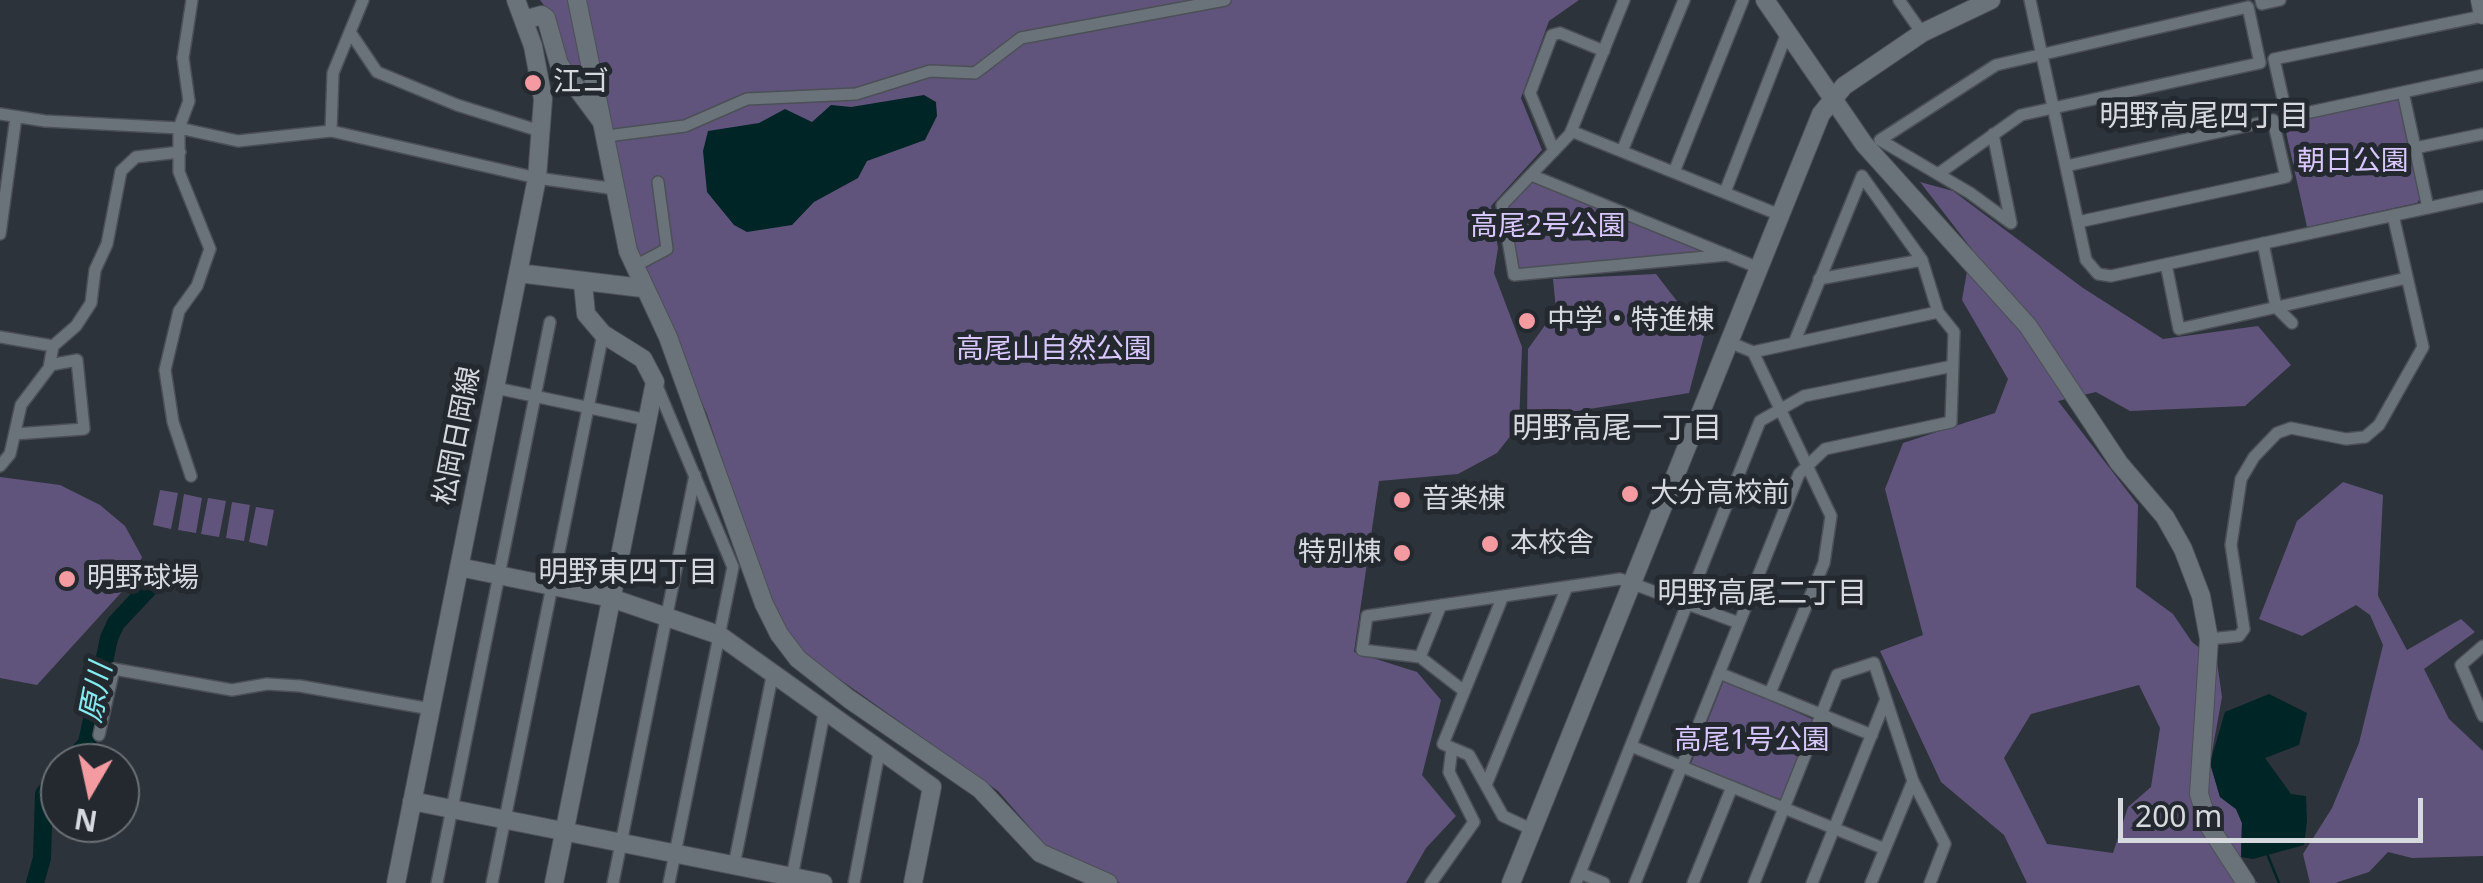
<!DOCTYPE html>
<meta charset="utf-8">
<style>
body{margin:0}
#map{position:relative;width:2483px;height:883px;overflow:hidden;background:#2d333a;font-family:"Noto Sans",sans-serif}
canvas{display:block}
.north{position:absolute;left:40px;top:743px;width:100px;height:100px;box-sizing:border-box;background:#23292f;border:2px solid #6b7075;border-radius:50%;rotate:189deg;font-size:28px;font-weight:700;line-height:40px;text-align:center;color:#d6dade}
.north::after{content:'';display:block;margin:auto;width:35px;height:45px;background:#f49aa1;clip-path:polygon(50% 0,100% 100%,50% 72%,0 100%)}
.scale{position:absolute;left:2118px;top:798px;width:305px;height:45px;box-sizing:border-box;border:5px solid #d6dade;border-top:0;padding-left:12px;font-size:30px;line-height:35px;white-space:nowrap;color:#d6dade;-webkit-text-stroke:8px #23292f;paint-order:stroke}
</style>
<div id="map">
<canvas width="2483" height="883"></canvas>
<div class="north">N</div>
<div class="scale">200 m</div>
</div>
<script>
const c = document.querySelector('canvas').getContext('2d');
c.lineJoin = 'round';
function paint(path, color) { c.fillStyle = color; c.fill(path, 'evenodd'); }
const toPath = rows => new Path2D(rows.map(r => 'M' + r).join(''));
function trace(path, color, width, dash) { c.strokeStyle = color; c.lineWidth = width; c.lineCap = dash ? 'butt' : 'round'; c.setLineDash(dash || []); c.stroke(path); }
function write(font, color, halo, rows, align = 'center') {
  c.font = font + ' "Noto Sans","Noto Sans JP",sans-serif'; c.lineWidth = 10; c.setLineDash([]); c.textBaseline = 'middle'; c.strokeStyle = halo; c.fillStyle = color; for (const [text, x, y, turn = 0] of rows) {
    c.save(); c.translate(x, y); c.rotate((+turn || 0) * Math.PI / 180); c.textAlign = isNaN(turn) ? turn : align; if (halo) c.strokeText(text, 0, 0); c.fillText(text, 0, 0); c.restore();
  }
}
const green = toPath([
 [540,0,1579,0,1549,21,1521,98,1542,150,1491,206,1498,248,1494,273,1522,347,1519,425,1497,453,1458,474,1379,481,1354,652,1417,672,1441,700,1422,775,1456,816,1426,848,1406,883,1120,883,1045,845,998,791,801,652,770,606,707,414,637,259,615,144,563,60,555,20],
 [2401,98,2422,196,2417,203,2307,227,2284,123],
 [1534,181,1704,250,1703,254,1521,271,1516,267,1506,206],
 [1920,182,1953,191,2083,288,2163,339,2258,326,2291,365,2245,406,2130,411,2096,392,2058,401,2138,505,2136,587,2173,614,2192,642,2217,662,2222,697,2210,763,2220,797,2236,809,2242,823,2241,857,2246,874,2258,883,2027,883,2004,835,1941,782,1880,651,1923,635,1885,489,1903,443,1995,413,2008,379,1962,300,1971,248],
 [2139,685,2160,728,2151,787,2128,807,2113,853,2047,844,2004,758,2031,714],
 [1656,274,1704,336,1689,393,1527,419,1528,349,1556,310,1553,279],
 [0,477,60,485,100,505,125,526,142,557,129,584,37,685,0,678],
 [2343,482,2383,495,2378,596,2407,650,2461,619,2475,632,2424,669,2449,719,2483,751,2483,856,2412,858,2388,852,2369,872,2335,883,2310,883,2303,854,2332,808,2359,743,2383,645,2370,615,2356,605,2302,636,2259,619,2297,521],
 [160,490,178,493,171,529,153,525],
 [184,494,202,498,196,533,178,530],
 [208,498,226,501,219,537,201,534],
 [232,502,250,505,244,541,226,538],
 [256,507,274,510,267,546,249,542],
 [1724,680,1814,720,1782,800,1690,766]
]);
const water = toPath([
 [924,95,936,102,937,116,925,140,867,161,858,178,814,202,792,225,747,232,734,225,707,192,703,151,708,131,759,123,785,109,812,122,831,105,851,107],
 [2269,694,2307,713,2299,745,2265,758,2291,794,2306,796,2307,821,2304,845,2253,859,2241,857,2242,823,2236,809,2220,797,2210,763,2225,712]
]);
const stream = toPath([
 [2268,856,2279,883]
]);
const river = toPath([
 [70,763,87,743,109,638,116,623,160,576],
 [35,883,42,858,44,794,60,774]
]);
const street = toPath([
 [1624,0,1570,134,1502,205,1514,275,1728,255],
 [1899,0,1922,33],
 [2030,0,2086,260,2098,274,2111,276,2483,196],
 [2261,0,2262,4,2280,0],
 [2483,16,2274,59,2287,117,2483,75],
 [350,32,377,72,457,105,543,132],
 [2403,92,2428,208],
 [0,114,45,121,179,128,238,141,331,131,537,178,616,189],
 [331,131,333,73,363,0],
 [1571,131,1780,215],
 [1993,134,2011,223],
 [607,136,685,126,747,99,856,94,930,71,975,73,1021,38,1225,0],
 [2415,148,2483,134],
 [1554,151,1530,93,1552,35,1560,33,1604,51],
 [1622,151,1684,0],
 [2066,166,2273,120,2286,177,2078,222],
 [1674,172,1743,0],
 [1938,174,2021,115,2260,63,2248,7,1996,65,1880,140,1970,193,2011,223],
 [1531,175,1759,268],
 [1725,192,1787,33],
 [0,234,16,117],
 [2263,243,2276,307,2292,323],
 [2166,264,2179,329,2407,278],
 [633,267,667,249,658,182],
 [1819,279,1922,260],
 [0,337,53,346,76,326,91,303,95,270,107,244,121,171,136,157,180,152],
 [1729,342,1753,352,1938,312],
 [1753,352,1831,516,1824,563,1770,693],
 [656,384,733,567,669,883],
 [496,388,647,420],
 [15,434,84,429,77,360,50,365],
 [0,466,10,454,21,405,49,368,53,346],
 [191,476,173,422,165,370,179,311,197,286,210,249,179,172,179,128,189,101,183,58,192,0],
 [1503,596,1443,744,1469,755,1503,816,1533,830],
 [2209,639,2239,636,2244,629,2231,545,2241,479,2254,457,2277,433,2291,428,2346,439,2365,437,2379,425,2423,347,2393,215],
 [2483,646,2461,665,2483,716],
 [1420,657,1441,605],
 [1719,673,1872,735],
 [1464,691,1420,657,1362,650,1367,616,1620,579,1739,623],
 [99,735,114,669,232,690,267,684,300,686,431,709],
 [1631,746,1885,849],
 [1486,785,1567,587],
 [734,865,772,677],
 [1580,873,1604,883],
 [792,877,824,714],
 [437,883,550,322],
 [492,883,603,334],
 [613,883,695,475],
 [854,883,879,753],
 [1431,883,1474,822,1449,772,1452,748],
 [1576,883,1760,421,1804,396,1953,366],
 [1635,883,1799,474,1825,449,1951,422,1954,332,1938,312,1922,260,1862,176,1794,343],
 [1693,883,1732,787],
 [1754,883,1837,675,1874,663,1913,781,1945,844,1930,883],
 [1812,883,1886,699],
 [1871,883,1913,781]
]);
const secondary = toPath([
 [577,0,602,122],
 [1765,0,1864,144,2028,326,2119,463,2165,517,2183,549,2201,596,2209,639,2199,794,2209,826,2246,883],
 [2480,0,2483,15],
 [524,20,542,15,546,18,559,64,602,122,628,251,668,337,764,604,779,634,798,659,849,699,980,789,1040,853,1108,883],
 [518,273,642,288],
 [459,567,611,598,719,635,932,787,913,883],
 [412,801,823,883],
 [396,883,537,178,543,99,533,46,516,0],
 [554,883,655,382,643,359,603,334,586,314,583,284],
 [1511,883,1821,114,1844,86,1922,33,1991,0]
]);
const markers = [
 [533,83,10,"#f49aa1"],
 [1527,321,10,"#f49aa1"],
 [1630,494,10,"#f49aa1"],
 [1402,500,10,"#f49aa1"],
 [1490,544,10,"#f49aa1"],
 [1402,553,10,"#f49aa1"],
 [67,579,10,"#f49aa1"]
];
const poiNames = [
 ["江ゴ",553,83],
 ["中学・特進棟",1547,321],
 ["大分高校前",1650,494],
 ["音楽棟",1422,500],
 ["本校舎",1510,544],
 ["特別棟",1382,553,"right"],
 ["明野球場",87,579]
];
const parkNames = [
 ["朝日公園",2353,162],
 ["高尾2号公園",1548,227],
 ["高尾山自然公園",1054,350],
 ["高尾1号公園",1752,741]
];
const streetNames = [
 ["松岡日岡線",458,436,-79]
];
const neighbourhoodNames = [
 ["明野高尾四丁目",2204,117],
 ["明野高尾一丁目",1617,429],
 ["明野東四丁目",628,573],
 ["明野高尾二丁目",1762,594]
];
const waterNames = [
 ["原川",97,693,-79]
];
paint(green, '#61547c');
paint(water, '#002526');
trace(stream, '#002526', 2.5);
trace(river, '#002526', 18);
trace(street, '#4b5056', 14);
trace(secondary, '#4b5056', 20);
trace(street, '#6b737a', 11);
trace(secondary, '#6b737a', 18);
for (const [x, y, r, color] of markers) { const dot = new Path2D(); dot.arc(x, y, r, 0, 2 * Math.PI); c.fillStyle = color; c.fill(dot); trace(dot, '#23292f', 4); }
write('28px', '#d6dade', '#23292f', poiNames, 'left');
write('28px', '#d9c7ff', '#23292f', parkNames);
write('28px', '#d6dade', '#23292f', streetNames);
write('30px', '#d6dade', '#23292f', neighbourhoodNames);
write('italic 30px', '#84ecf0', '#23292f', waterNames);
</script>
